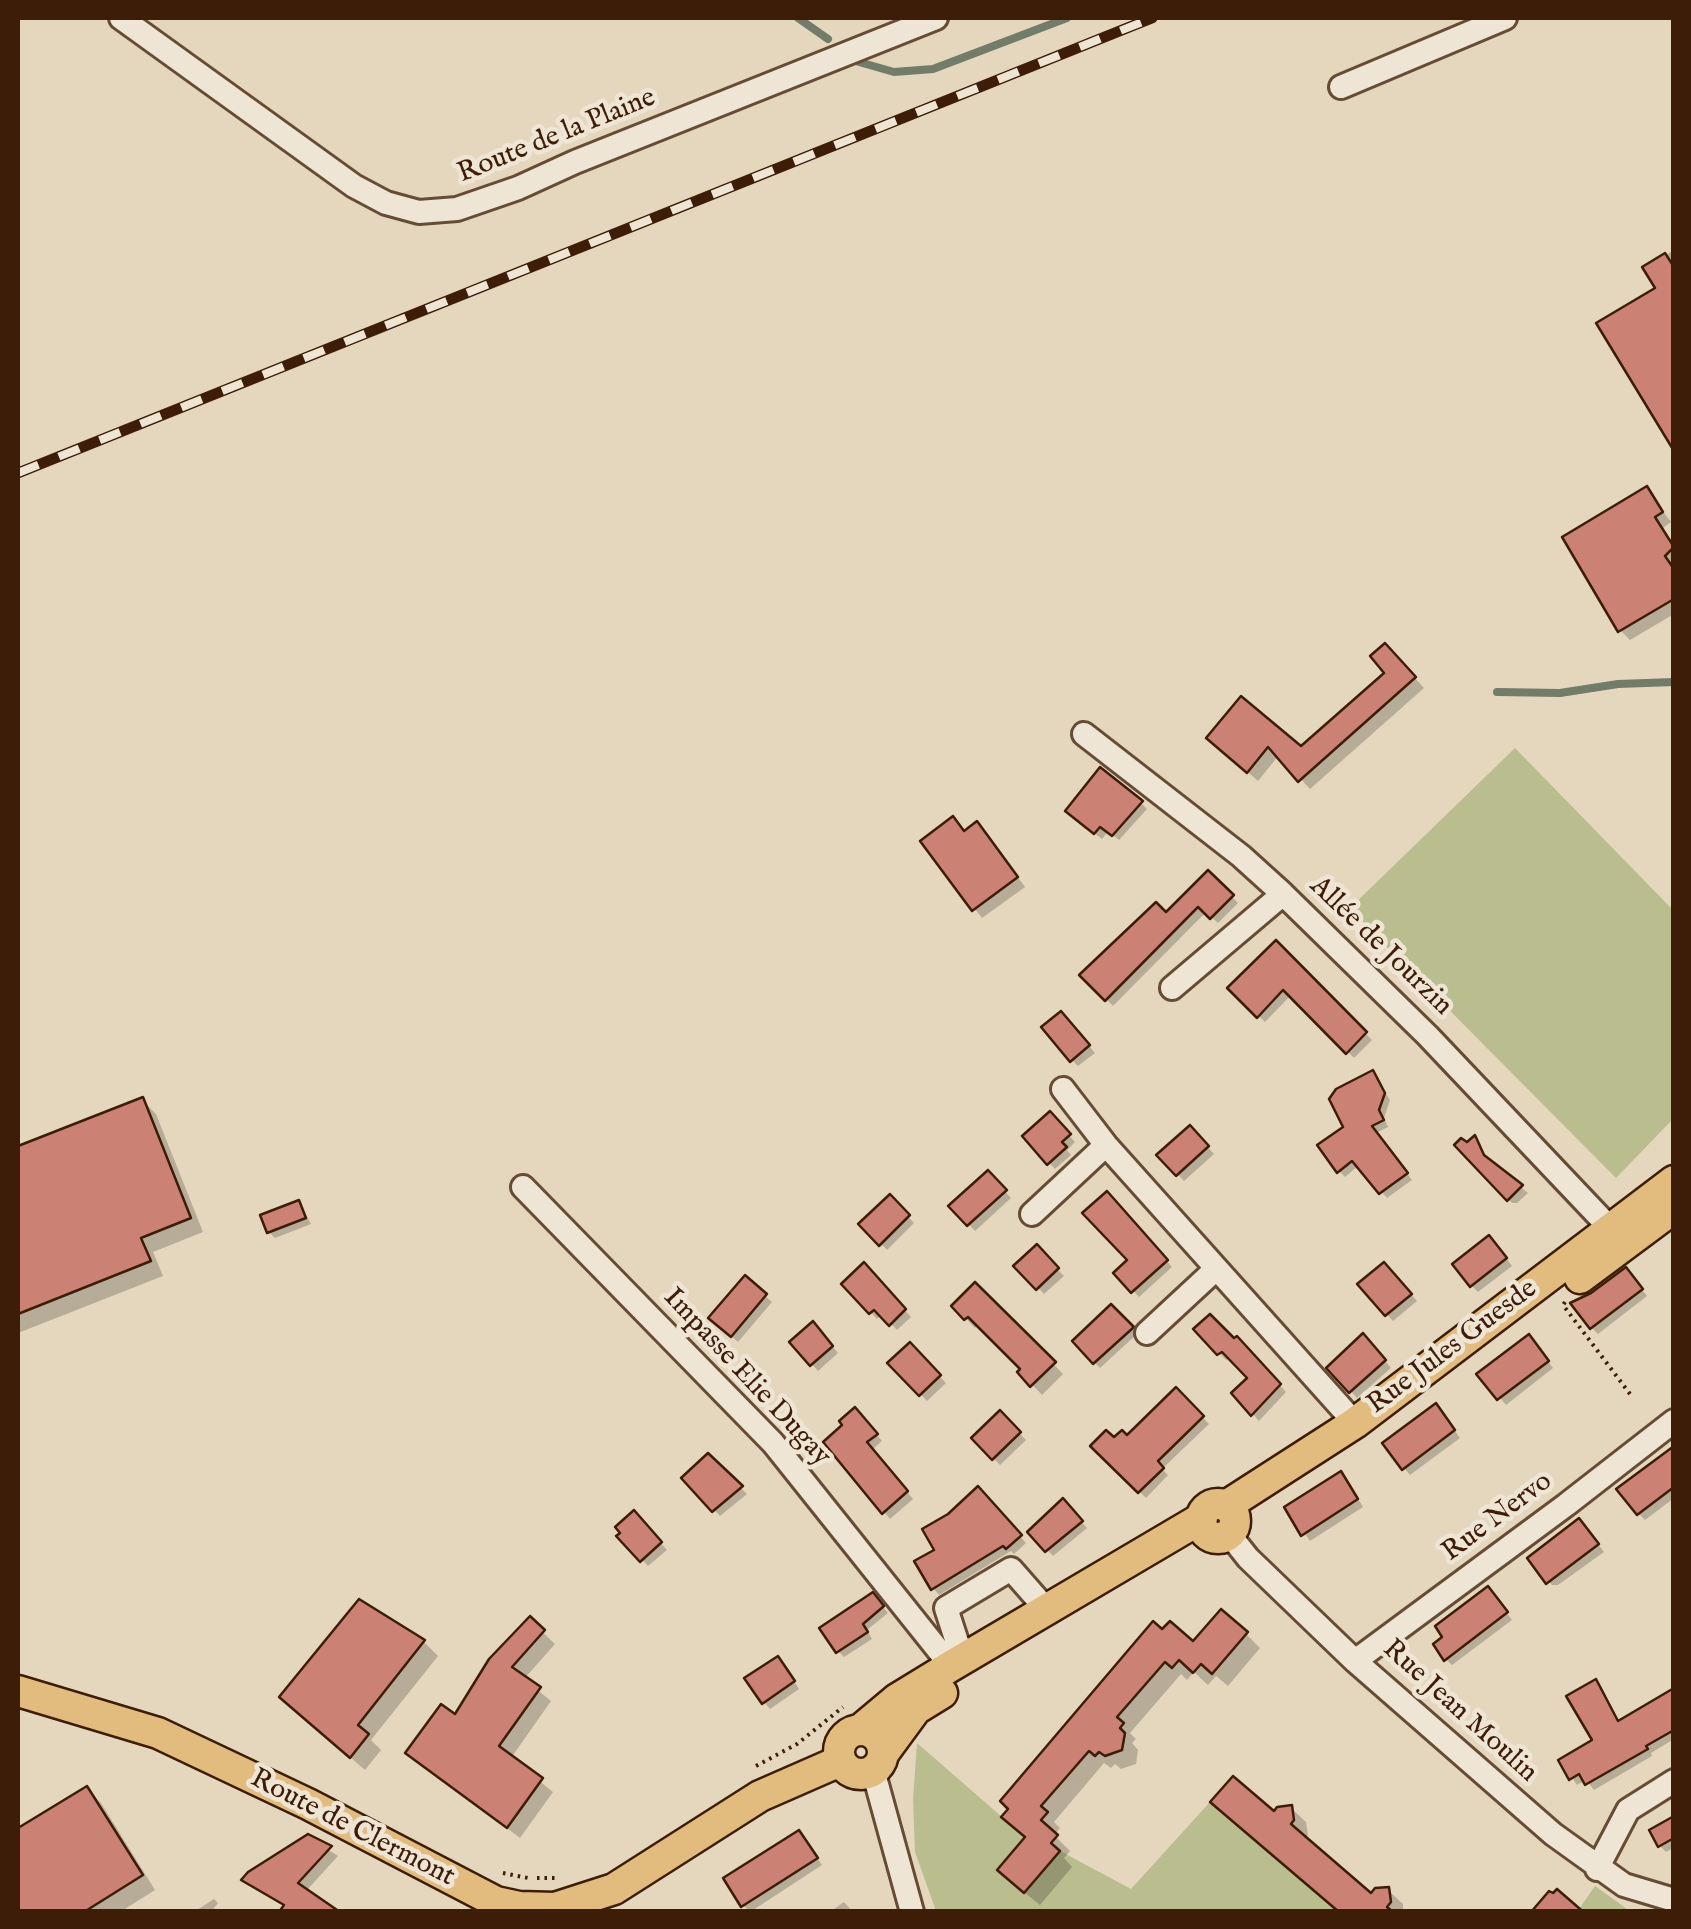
<!DOCTYPE html>
<meta charset="utf-8">
<style>
body{margin:0}
#map{position:relative;width:1691px;height:1929px;overflow:hidden;background:#e5d7be;font-family:"IM FELL English",serif}
canvas{display:block}
.frame{position:absolute;inset:0;border:20px solid #3d1d07;pointer-events:none}
</style>
<div id="map">
<canvas width="1691" height="1929"></canvas>
<div class="frame"></div>
</div>
<script>
const c = document.querySelector('canvas').getContext('2d');
c.lineJoin = 'round';
function paint(path, color) { c.fillStyle = color; c.fill(path, 'evenodd'); }
const toPath = rows => new Path2D(rows.map(r => 'M' + r).join(''));
function trace(path, color, width, dash) { c.strokeStyle = color; c.lineWidth = width; c.lineCap = dash ? 'butt' : 'round'; c.setLineDash(dash || []); c.stroke(path); }
function write(font, color, halo, rows, align = 'center') {
  c.font = font + ' "IM FELL English",serif'; c.lineWidth = 9; c.setLineDash([]); c.textBaseline = 'middle'; c.strokeStyle = halo; c.fillStyle = color; for (const [text, x, y, turn = 0] of rows) {
    c.save(); c.translate(x, y); c.rotate((+turn || 0) * Math.PI / 180); c.textAlign = isNaN(turn) ? turn : align; if (halo) c.strokeText(text, 0, 0); c.fillText(text, 0, 0); c.restore();
  }
}
const green = toPath([
 [1515,748,1673,910,1673,1119,1616,1178,1349,909],
 [917,1743,1025,1837,997,1870,1024,1893,1060,1851,1131,1889,1210,1802,1339,1911,936,1911,915,1852,913,1799],
 [1595,1886,1627,1909,1625,1911,1577,1912]
]);
const shadow = toPath([
 [1674,250,1674,446,1658,288,1646,268],
 [1646,489,1671,522,1663,528,1674,545,1674,566,1664,572,1674,574,1674,614,1630,640,1620,630],
 [1395,656,1424,688,1310,789,1279,755,1258,781,1209,738,1301,750,1388,673],
 [1141,803,1147,809,1119,840,1108,831,1102,839,1075,818],
 [965,833,985,833,1025,887,982,918,923,842],
 [1208,873,1238,903,1218,923,1206,912,1113,1006,1083,975,1166,916],
 [1276,943,1372,1040,1354,1058,1291,995,1265,1022,1231,988],
 [1067,1020,1095,1053,1078,1066,1072,1060],
 [1373,1073,1390,1100,1384,1118,1388,1127,1376,1133,1412,1180,1387,1198,1359,1165,1345,1177,1339,1171,1346,1128],
 [142,1100,156,1114,203,1232,153,1252,163,1276,18,1333,18,1149],
 [1050,1115,1075,1142,1067,1150,1071,1155,1055,1169,1025,1137],
 [1189,1128,1214,1154,1184,1181,1160,1155],
 [1475,1138,1488,1161,1528,1193,1517,1203,1512,1203,1457,1145,1467,1145],
 [988,1173,1011,1198,975,1231,952,1206],
 [1107,1194,1172,1267,1139,1297,1117,1273,1130,1260],
 [890,1198,914,1223,887,1250,862,1224],
 [299,1203,311,1224,275,1238,269,1232],
 [1496,1244,1512,1266,1478,1292,1472,1286],
 [1036,1248,1064,1276,1044,1294,1017,1266],
 [863,1265,911,1317,897,1330,882,1314,877,1319,844,1284],
 [1384,1265,1417,1301,1393,1321,1360,1284],
 [1632,1277,1647,1296,1598,1334,1592,1328],
 [975,1285,1063,1374,1042,1395,1020,1372,1024,1369,979,1324,975,1328,954,1306],
 [765,1296,772,1302,738,1342,718,1324],
 [1114,1310,1137,1334,1100,1368,1075,1341],
 [1196,1330,1234,1342,1237,1339,1286,1392,1259,1421,1237,1396,1251,1378,1230,1357,1226,1360],
 [819,1331,838,1353,818,1371,792,1342],
 [1369,1342,1391,1368,1357,1398,1330,1368],
 [1535,1344,1553,1368,1506,1405,1480,1374],
 [910,1346,946,1383,927,1401,891,1363],
 [1176,1391,1209,1424,1162,1469,1168,1475,1146,1498,1093,1446,1127,1438],
 [1442,1413,1460,1438,1410,1475,1404,1468],
 [1000,1414,1026,1440,1000,1465,974,1438],
 [861,1417,882,1441,872,1450,913,1499,890,1519,826,1443],
 [708,1456,747,1494,720,1516,684,1478],
 [1674,1456,1674,1498,1645,1520,1638,1513],
 [1347,1481,1363,1507,1310,1541,1287,1508],
 [978,1490,1026,1543,1014,1554,1011,1551,939,1595,933,1588,937,1550,950,1516],
 [1063,1501,1087,1528,1053,1556,1031,1532],
 [634,1513,667,1550,648,1566,620,1536],
 [1585,1527,1604,1552,1558,1585,1552,1585,1545,1578],
 [1494,1596,1512,1620,1452,1665,1446,1659],
 [878,1601,888,1613,867,1630,872,1639,844,1657,838,1651],
 [360,1603,424,1642,438,1656,371,1740,381,1750,365,1770,297,1711],
 [530,1620,555,1644,524,1679,551,1701,511,1758,553,1792,520,1838,408,1753,456,1718],
 [1163,1632,1194,1645,1246,1634,1260,1648,1228,1686,1216,1676,1208,1685,1194,1672,1187,1680,1181,1674,1130,1733,1136,1739,1132,1743,1138,1750,1136,1764,1121,1769,1115,1764,1111,1768,1104,1763,1054,1822,1060,1828,1054,1835,1070,1851,1064,1858,1072,1867,1040,1905,1014,1884,1027,1838,1019,1831],
 [784,1666,799,1689,770,1709,764,1702],
 [1595,1682,1620,1723,1674,1690,1674,1739,1651,1753,1652,1756,1594,1790,1586,1780,1577,1785,1561,1761,1596,1740],
 [87,1789,101,1803,155,1890,120,1912,18,1912,18,1831],
 [1291,1808,1306,1822,1308,1835,1304,1839,1371,1896,1388,1890,1403,1904,1403,1912,1340,1912,1274,1814],
 [1674,1819,1674,1848,1666,1852,1660,1846],
 [799,1833,822,1865,750,1912,743,1905],
 [308,1837,338,1856,306,1891,286,1907,245,1880],
 [214,1899,218,1903,211,1912,194,1912],
 [844,1902,853,1912,830,1912]
]);
const stream = toPath([
 [798,18,828,39],
 [859,62,894,72,933,69,1067,18],
 [1497,692,1560,693,1618,684,1674,682]
]);
const building = toPath([
 [1665,253,1674,267,1674,451,1596,323,1655,288,1642,267,1665,253],
 [1647,486,1663,512,1655,517,1674,547,1665,556,1674,569,1674,599,1618,632,1562,537,1647,486],
 [1385,643,1416,677,1298,782,1268,747,1247,773,1206,738,1241,696,1301,746,1384,673,1370,656,1385,643],
 [1100,767,1143,801,1112,836,1100,827,1094,834,1065,811,1100,767],
 [953,816,964,831,977,821,1018,877,972,911,920,841,953,816],
 [1208,870,1234,895,1210,919,1198,907,1105,1001,1079,975,1156,902,1166,912,1208,870],
 [1276,940,1367,1032,1346,1054,1283,990,1257,1018,1227,988,1276,940],
 [1061,1011,1090,1045,1070,1062,1041,1027,1061,1011],
 [1373,1070,1385,1093,1379,1110,1384,1120,1372,1126,1408,1173,1379,1194,1352,1161,1337,1173,1317,1145,1343,1127,1329,1099,1336,1089,1373,1070],
 [143,1097,191,1218,141,1238,151,1261,18,1314,18,1146,143,1097],
 [1050,1111,1071,1134,1062,1142,1067,1147,1047,1165,1022,1136,1050,1111],
 [1190,1125,1209,1146,1176,1176,1156,1155,1190,1125],
 [1475,1135,1484,1155,1523,1185,1507,1201,1454,1145,1461,1138,1467,1142,1475,1135],
 [988,1170,1007,1190,967,1226,948,1206,988,1170],
 [1107,1191,1168,1260,1131,1293,1113,1273,1127,1260,1082,1213,1107,1191],
 [890,1194,910,1215,879,1246,858,1224,890,1194],
 [299,1200,306,1218,267,1233,260,1215,299,1200],
 [1489,1235,1507,1258,1470,1287,1452,1264,1489,1235],
 [1037,1244,1059,1268,1036,1290,1013,1266,1037,1244],
 [864,1262,906,1309,889,1326,874,1310,869,1314,841,1284,864,1262],
 [1384,1262,1412,1294,1385,1316,1357,1284,1384,1262],
 [1626,1267,1643,1289,1590,1329,1570,1303,1591,1293,1626,1267],
 [745,1275,767,1294,731,1337,708,1318,745,1275],
 [975,1282,1056,1362,1030,1387,1017,1372,1020,1369,968,1317,964,1320,951,1306,975,1282],
 [1111,1304,1134,1327,1093,1364,1072,1341,1111,1304],
 [1210,1314,1234,1338,1237,1336,1281,1384,1251,1416,1231,1393,1247,1378,1222,1352,1217,1355,1193,1329,1210,1314],
 [813,1321,833,1346,810,1366,789,1342,813,1321],
 [1363,1333,1386,1360,1349,1393,1326,1368,1363,1333],
 [1529,1334,1549,1361,1497,1400,1476,1374,1529,1334],
 [910,1342,941,1375,919,1396,887,1363,910,1342],
 [1176,1387,1204,1416,1158,1461,1164,1468,1138,1493,1090,1446,1106,1430,1114,1437,1122,1430,1127,1435,1176,1387],
 [1436,1403,1455,1430,1402,1470,1382,1443,1436,1403],
 [855,1407,878,1434,867,1442,908,1491,882,1514,823,1442,842,1425,839,1421,855,1407],
 [1000,1410,1021,1432,992,1460,971,1438,1000,1410],
 [1674,1446,1674,1487,1637,1515,1616,1489,1674,1446],
 [708,1453,743,1486,712,1512,681,1478,708,1453],
 [1341,1471,1358,1499,1301,1536,1284,1507,1341,1471],
 [978,1486,1022,1535,1006,1549,1003,1546,931,1590,914,1561,934,1550,922,1529,948,1514,978,1486],
 [1063,1498,1083,1521,1045,1552,1027,1532,1063,1498],
 [634,1510,662,1542,640,1562,616,1536,620,1533,615,1527,634,1510],
 [1579,1518,1599,1544,1546,1584,1527,1558,1579,1518],
 [1488,1586,1508,1612,1444,1661,1433,1644,1442,1637,1435,1626,1488,1586],
 [873,1592,884,1606,863,1624,868,1632,836,1653,819,1628,873,1592],
 [359,1599,425,1640,358,1725,369,1734,350,1758,279,1697,359,1599],
 [1221,1609,1248,1632,1212,1674,1201,1664,1193,1673,1179,1660,1172,1668,1165,1662,1117,1717,1124,1723,1120,1728,1125,1733,1122,1750,1105,1756,1099,1752,1095,1756,1089,1751,1041,1806,1048,1812,1041,1820,1058,1835,1051,1843,1060,1851,1024,1893,997,1870,1025,1837,1001,1817,1008,1809,1000,1801,1153,1621,1162,1629,1170,1621,1193,1641,1221,1609],
 [530,1616,545,1630,512,1667,541,1687,499,1746,543,1778,507,1828,405,1753,441,1704,455,1714,489,1659,530,1616],
 [778,1656,795,1681,762,1704,744,1678,778,1656],
 [1596,1679,1618,1721,1674,1688,1674,1730,1646,1746,1648,1749,1585,1785,1579,1774,1569,1780,1558,1760,1592,1740,1566,1696,1596,1679],
 [1233,1776,1274,1811,1277,1807,1292,1805,1294,1820,1291,1824,1371,1893,1375,1888,1389,1887,1391,1902,1387,1907,1393,1912,1339,1912,1210,1802,1233,1776],
 [87,1786,143,1875,84,1912,18,1912,18,1828,87,1786],
 [1674,1816,1674,1838,1658,1847,1649,1830,1674,1816],
 [799,1830,818,1858,741,1907,723,1878,799,1830],
 [308,1834,332,1846,298,1883,340,1912,279,1912,284,1905,241,1880,248,1872,308,1834],
 [1557,1889,1580,1909,1585,1912,1531,1912,1549,1891,1553,1893,1557,1889]
]);
const path = toPath([
 [1565,1302,1563,1305,1633,1398],
 [756,1766,797,1744,843,1707],
 [503,1873,528,1878],
 [537,1878,558,1878]
]);
const minor = toPath([
 [121,18,354,186,386,203,419,212,457,209,518,188,575,162,936,18],
 [1341,87,1505,18],
 [1084,734,1241,856,1283,894,1428,1036,1610,1228],
 [1172,988,1283,894],
 [1063,1089,1106,1145,1355,1423],
 [523,1187,773,1443,951,1666],
 [1032,1214,1106,1145],
 [1147,1333,1216,1269],
 [1229,1534,1248,1558,1355,1661,1553,1834,1624,1885,1674,1900],
 [966,1657,957,1642,946,1608,1011,1569,1047,1610],
 [1355,1661,1566,1505,1674,1421],
 [873,1770,912,1912],
 [1597,1869,1628,1810,1674,1781]
]);
const major = toPath([
 [1580,1278,1674,1208],
 '1201 1521a17 17 0 1 1 34 0a17 17 0 1 1-34 0Z',
 [1226,1506,1355,1423,1674,1181],
 [18,1691,158,1733,308,1804,496,1902,519,1907,555,1908,614,1889,760,1796,840,1761],
 '839 1752a22 22 0 1 1 44 0a22 22 0 1 1-44 0Z',
 [860,1730,897,1699,951,1666,1202,1518],
 [883,1754,916,1709,942,1693]
]);
const rail = toPath([
 [18,473,1152,18]
]);
const streetNames = [
 ["Route de la Plaine",557,137,-22],
 ["Allée de Jourzin",1380,947,44],
 ["Rue Jules Guesde",1453,1348,-37],
 ["Impasse Elie Dugay",746,1378,47],
 ["Rue Nervo",1498,1518,-37],
 ["Rue Jean Moulin",1459,1712,42],
 ["Route de Clermont",352,1829,27]
];
paint(green, '#babd8e');
paint(shadow, '#0003');
trace(stream, '#737b69', 8);
paint(building, '#cc8175');
trace(building, '#3d1d07', 2.5);
trace(minor, '#674c35', 28);
trace(major, '#3d1d07', 35);
trace(path, '#3d1d07', 4, [2.5, 5]);
trace(minor, '#eee5d5', 22);
trace(major, '#e2bc7f', 30);
trace(rail, '#3d1d07', 11);
trace(rail, '#eee5d5', 8, [22]);
write('28px', '#3d1d07', '#eee5d5', streetNames);
</script>
